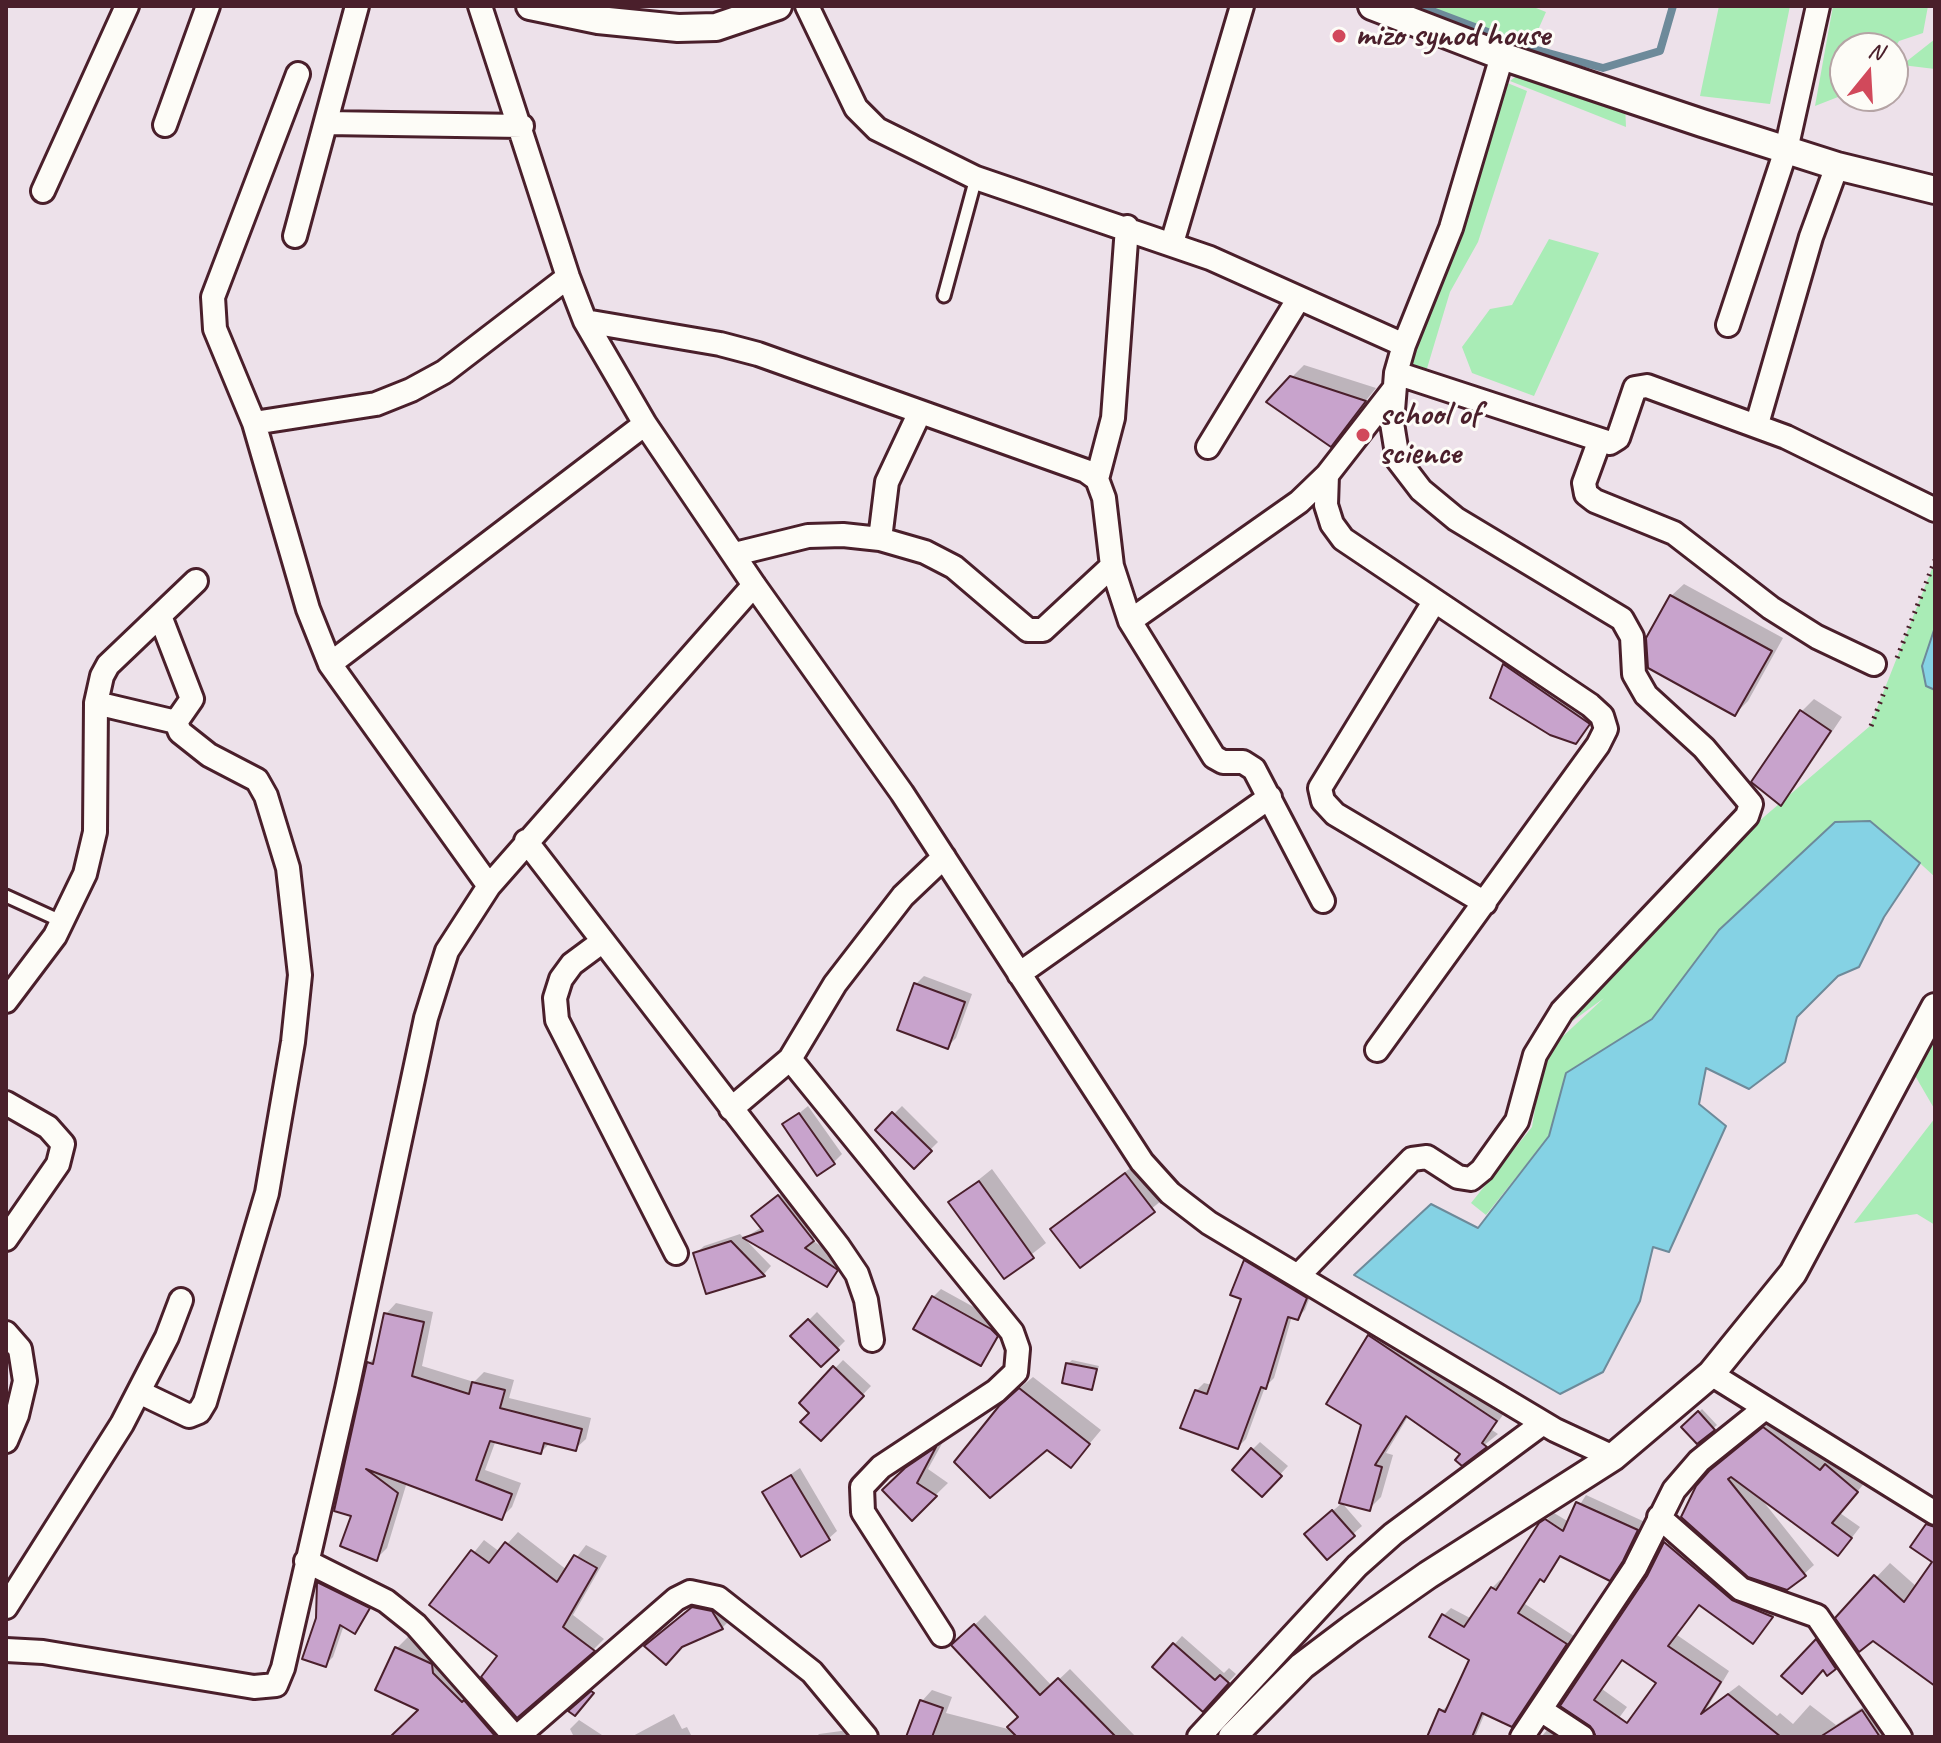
<!DOCTYPE html>
<style>
body{margin:0}
#map{position:relative;width:1941px;height:1743px;overflow:hidden;background:#ede1ea;font-family:Caveat,sans-serif}
canvas{display:block}
.frame{position:absolute;inset:0;border:8px solid #4a1f2b;pointer-events:none}
.north{position:absolute;left:1829px;top:32px;width:80px;height:80px;box-sizing:border-box;background:#fdfcf7;border:2px solid #b5a4a5;border-radius:50%;rotate:18deg;font-size:22px;font-weight:700;line-height:32px;text-align:center;color:#4a1f2b}
.north::after{content:'';display:block;margin:auto;width:28px;height:36px;background:#d1495b;clip-path:polygon(50% 0,100% 100%,50% 72%,0 100%)}
</style>
<div id="map">
<canvas width="1941" height="1743"></canvas>
<div class="frame"></div>
<div class="north">N</div>
</div>
<script>
const c = document.querySelector('canvas').getContext('2d');
c.lineJoin = 'round';
function paint(path, color) { c.fillStyle = color; c.fill(path, 'evenodd'); }
const toPath = rows => new Path2D(rows.map(r => 'M' + r).join(''));
function trace(path, color, width, dash) { c.strokeStyle = color; c.lineWidth = width; c.lineCap = dash ? 'butt' : 'round'; c.setLineDash(dash || []); c.stroke(path); }
function write(font, color, halo, rows, align = 'center') {
  c.font = font + ' Caveat,sans-serif'; c.lineWidth = 6; c.setLineDash([]); c.textBaseline = 'middle'; c.strokeStyle = halo; c.fillStyle = color; for (const [text, x, y, turn = 0] of rows) {
    c.save(); c.translate(x, y); c.rotate((+turn || 0) * Math.PI / 180); c.textAlign = isNaN(turn) ? turn : align; if (halo) c.strokeText(text, 0, 0); c.fillText(text, 0, 0); c.restore();
  }
}
const green = toPath([
 [1419,6,1531,6,1546,12,1530,48],
 [1719,6,1790,6,1770,104,1700,96],
 [1833,6,1928,6,1923,33,1899,41,1893,51,1845,48,1845,67,1838,97,1815,106],
 [1935,39,1935,69,1902,65],
 [1528,67,1625,104,1626,127,1510,81],
 [1505,82,1527,91,1478,242,1450,292,1422,385,1406,379],
 [1549,239,1599,253,1534,396,1472,373,1462,347,1490,309,1512,305],
 [1935,561,1935,627,1922,666,1926,686,1935,690,1935,877,1899,844,1719,930,1652,1019,1566,1073,1549,1136,1486,1215,1471,1203,1532,1127,1544,1054,1604,998,1559,1031,1621,965,1665,909,1765,816,1870,726],
 [1935,1031,1935,1110,1906,1060],
 [1935,1118,1935,1225,1917,1214,1854,1223]
]);
const water = toPath([
 [1935,627,1935,690,1926,686,1922,666,1935,627],
 [1870,821,1920,863,1884,917,1859,967,1838,976,1797,1017,1785,1062,1749,1089,1706,1068,1699,1104,1726,1126,1669,1252,1653,1247,1640,1301,1603,1372,1560,1394,1354,1275,1431,1204,1478,1228,1549,1136,1566,1073,1652,1019,1719,930,1835,822,1870,821]
]);
const shadow = toPath([
 [1304,365,1376,388,1331,444,1291,378],
 [1684,584,1783,638,1748,701,1735,714,1671,596],
 [1517,652,1602,711,1575,742,1493,697,1504,665],
 [1814,699,1842,717,1793,790,1781,803,1802,711],
 [924,976,972,994,956,1038,948,1046,916,984],
 [808,1106,842,1154,834,1162,785,1125],
 [902,1106,938,1142,914,1166,878,1130],
 [1139,1161,1166,1197,1080,1266,1053,1230],
 [992,1169,1046,1243,1004,1276,951,1202],
 [787,1189,820,1232,812,1240,844,1262,827,1285,746,1237,762,1227,761,1208],
 [740,1234,771,1266,764,1274,707,1292,695,1254,704,1246],
 [1254,1253,1313,1289,1305,1310,1297,1318,1292,1316,1274,1378,1265,1387,1246,1439,1238,1447,1196,1391,1204,1383,1212,1385,1244,1298,1246,1261],
 [941,1289,999,1321,1005,1327,981,1364,933,1297],
 [396,1303,433,1312,422,1366,474,1382,484,1372,514,1380,509,1398,591,1418,586,1439,575,1449,550,1443,541,1452,496,1440,485,1470,521,1483,512,1507,502,1517,407,1482,387,1548,377,1558,354,1514,369,1363,377,1355,386,1314],
 [817,1312,845,1341,821,1365,793,1336],
 [1382,1324,1508,1408,1492,1430,1498,1434,1462,1463,1463,1453,1409,1415,1386,1453,1393,1455,1381,1497,1369,1509,1363,1425,1370,1336],
 [843,1360,871,1386,821,1439,812,1413,802,1403],
 [1072,1360,1099,1366,1092,1387,1068,1364],
 [1033,1377,1101,1430,1071,1466,1014,1393],
 [1702,1409,1717,1425,1698,1442,1684,1427],
 [1774,1419,1831,1462,1836,1456,1866,1481,1840,1513,1860,1527,1847,1544,1759,1496,1814,1565,1804,1574,1749,1575,1721,1462],
 [944,1440,928,1469,948,1483,912,1518,885,1490,920,1455],
 [1260,1442,1288,1466,1262,1494,1252,1450],
 [800,1468,837,1531,828,1539,765,1492],
 [1586,1495,1645,1522,1630,1551,1609,1578,1562,1555,1552,1571,1542,1578,1525,1604,1574,1636,1511,1725,1485,1713,1475,1737,1429,1737,1441,1711,1451,1704,1471,1659,1443,1616,1451,1608,1472,1619,1492,1588,1500,1580,1504,1582,1540,1525,1554,1513,1569,1522],
 [1342,1503,1362,1526,1327,1557,1315,1526],
 [1935,1518,1935,1683,1838,1618,1890,1563,1917,1587,1935,1562,1928,1525],
 [518,1532,567,1570,586,1545,607,1556,573,1615,604,1639,593,1650,500,1655,432,1605,484,1540,500,1552],
 [1675,1533,1781,1607,1752,1642,1700,1603,1677,1635,1729,1671,1706,1710,1739,1685,1777,1716,1780,1713,1793,1724,1810,1705,1836,1725,1872,1701,1889,1737,1664,1737,1659,1683,1623,1659,1602,1689,1627,1707,1605,1737,1596,1737,1597,1731,1563,1705],
 [327,1575,376,1600,355,1632,344,1625,333,1657,325,1665,318,1618,319,1583],
 [702,1600,730,1620,722,1628,682,1645,654,1638],
 [985,1615,1052,1686,1070,1669,1136,1737,908,1737,922,1701,932,1690,952,1697,946,1713,1008,1729,1021,1717,954,1645],
 [1825,1632,1843,1659,1828,1673,1824,1668,1784,1676],
 [411,1634,526,1737,393,1737,421,1710,397,1648],
 [1182,1636,1224,1673,1229,1668,1236,1674,1203,1709,1155,1666],
 [674,1714,682,1729,687,1727,692,1737,631,1737],
 [579,1720,605,1737,574,1737,570,1729],
 [1556,1720,1583,1737,1541,1737],
 [856,1729,864,1737,816,1737,819,1734]
]);
const stream = toPath([
 [1419,6,1530,48,1603,68,1660,51,1673,6]
]);
const building = toPath([
 [1290,376,1366,401,1331,447,1266,402,1290,376],
 [1670,595,1772,651,1735,716,1648,668,1646,638,1670,595],
 [1503,664,1590,724,1576,744,1550,735,1490,698,1503,664],
 [1800,710,1831,731,1781,806,1751,782,1800,710],
 [914,983,965,1002,948,1049,897,1030,914,983],
 [892,1112,932,1151,914,1169,875,1130,892,1112],
 [799,1113,835,1164,817,1176,782,1124,799,1113],
 [1125,1173,1155,1212,1080,1268,1050,1229,1125,1173],
 [979,1181,1034,1258,1004,1279,948,1202,979,1181],
 [778,1195,814,1241,805,1248,838,1270,827,1287,743,1238,763,1231,751,1216,778,1195],
 [731,1241,765,1276,706,1294,693,1253,731,1241],
 [1244,1260,1307,1298,1298,1320,1288,1317,1266,1389,1261,1387,1238,1449,1180,1428,1195,1390,1207,1394,1241,1299,1230,1295,1244,1260],
 [932,1296,991,1329,998,1336,981,1366,913,1329,932,1296],
 [384,1313,424,1322,412,1376,469,1394,472,1382,505,1390,500,1408,582,1429,576,1451,544,1443,541,1454,490,1441,476,1480,512,1494,502,1520,366,1469,398,1493,377,1561,340,1546,351,1516,334,1511,367,1362,373,1364,384,1313],
 [808,1319,839,1350,821,1367,790,1336,808,1319],
 [1368,1335,1497,1421,1482,1443,1487,1447,1462,1466,1455,1460,1460,1454,1406,1416,1375,1465,1382,1467,1370,1511,1339,1503,1361,1425,1326,1404,1368,1335],
 [1066,1363,1097,1369,1092,1390,1062,1383,1066,1363],
 [833,1366,864,1396,821,1441,800,1422,809,1413,799,1403,833,1366],
 [1019,1388,1090,1444,1071,1468,1047,1450,990,1498,954,1462,999,1406,1019,1388],
 [1698,1411,1715,1430,1697,1444,1681,1427,1698,1411],
 [1763,1427,1820,1470,1825,1464,1858,1492,1832,1523,1852,1538,1838,1556,1731,1477,1728,1479,1806,1576,1787,1590,1748,1577,1681,1517,1696,1486,1709,1471,1763,1427],
 [936,1447,917,1483,937,1496,912,1521,882,1490,905,1468,936,1447],
 [1251,1448,1282,1476,1262,1497,1232,1470,1251,1448],
 [791,1475,830,1540,801,1557,762,1492,791,1475],
 [1576,1502,1638,1530,1623,1561,1610,1581,1560,1556,1544,1582,1540,1579,1518,1613,1567,1644,1512,1727,1482,1713,1472,1737,1427,1737,1439,1709,1445,1712,1469,1660,1429,1637,1442,1614,1464,1627,1491,1587,1496,1590,1539,1523,1545,1519,1563,1531,1576,1502],
 [1332,1510,1355,1536,1327,1560,1304,1534,1332,1510],
 [1926,1524,1935,1527,1935,1686,1873,1641,1859,1652,1835,1618,1874,1575,1904,1602,1932,1562,1910,1547,1926,1524],
 [505,1542,557,1582,574,1555,597,1568,563,1627,595,1651,517,1718,481,1677,497,1656,429,1605,471,1550,489,1563,505,1542],
 [1664,1542,1732,1600,1773,1617,1753,1644,1699,1605,1668,1646,1721,1682,1701,1714,1728,1694,1781,1737,1596,1737,1590,1726,1560,1706,1647,1576,1664,1542],
 [1622,1660,1656,1683,1627,1723,1594,1700,1622,1660],
 [317,1582,370,1608,355,1634,340,1625,326,1667,302,1659,316,1618,317,1582],
 [692,1607,712,1611,723,1629,682,1647,666,1665,644,1646,692,1607],
 [974,1624,1040,1695,1058,1678,1116,1737,1017,1737,1007,1727,1018,1717,951,1645,974,1624],
 [1816,1639,1836,1669,1827,1676,1823,1670,1802,1694,1781,1676,1816,1639],
 [1173,1643,1215,1680,1220,1675,1229,1683,1203,1712,1152,1667,1173,1643],
 [395,1647,432,1664,433,1673,462,1702,464,1700,496,1737,390,1737,418,1710,375,1690,395,1647],
 [591,1691,594,1693,575,1716,568,1711,591,1691],
 [920,1700,943,1708,932,1737,906,1737,920,1700],
 [1862,1710,1880,1737,1820,1737,1862,1710]
]);
const path = toPath([
 [1897,658,1935,560],
 [1871,726,1888,682]
]);
const service = toPath([
 [944,296,976,178],
 [6,896,63,922]
]);
const minor = toPath([
 [480,6,568,277,585,321,645,424,754,585,902,793,1142,1162,1170,1193,1209,1223,1555,1430,1613,1457],
 [807,6,856,108,877,129,976,178,1210,258,1404,345],
 [298,74,213,297,215,329,254,423,308,609,330,664,489,886],
 [326,123,522,126],
 [165,125,208,6],
 [43,191,127,6],
 [295,236,357,6],
 [1172,243,1242,6],
 [585,321,720,344,758,354,1086,471,1097,479,1104,498,1112,566,1130,621,1214,757,1223,762,1243,762,1254,769,1323,901],
 [1728,325,1786,150,1818,6],
 [1396,373,1610,443,1618,438,1635,388,1647,386,1786,437,1935,510],
 [254,423,376,404,411,390,444,372,568,277],
 [1757,424,1811,237,1837,166],
 [1599,442,1584,483,1586,494,1595,501,1674,533,1771,608,1817,637,1874,664],
 [1208,447,1299,298],
 [1327,475,1326,505,1332,524,1343,539,1590,705,1602,716,1606,729,1598,745,1377,1050],
 [1097,479,1113,418,1127,227],
 [880,539,887,482,920,412],
 [735,554,808,536,843,535,880,539,925,552,954,567,1028,630,1043,630,1112,566],
 [1434,602,1320,788,1323,801,1335,814,1485,903],
 [1130,621,1299,502,1327,475,1394,389],
 [330,664,645,424],
 [96,703,176,722],
 [526,841,838,1246,857,1274,866,1300,872,1340],
 [603,941,572,964,561,979,555,998,557,1020,676,1253],
 [1019,974,1270,797],
 [6,1001,55,936,85,874,95,832,96,703,102,676,108,665,196,581],
 [6,1103,48,1127,63,1144,58,1164,6,1239],
 [731,1109,790,1059],
 [1298,1276,1412,1159,1427,1157,1458,1177,1471,1179,1482,1170,1517,1121,1535,1055,1562,1011,1747,816,1751,804,1704,748,1646,695,1634,674,1632,637,1622,619,1456,519,1421,490,1398,460,1392,423,1396,373,1404,345,1451,228,1502,56],
 [6,1333,20,1349,25,1381,17,1415,6,1441],
 [1711,1374,1935,1513],
 [139,1392,189,1416,199,1412,205,1402,267,1193,293,1042,300,975,288,868,266,796,257,780,209,755,180,732,176,722,192,699,160,616],
 [1659,1517,1741,1589,1817,1616,1900,1737],
 [306,1561,386,1601,416,1625,515,1737],
 [6,1607,122,1424,167,1337,181,1300],
 [942,1635,863,1512,862,1487,881,1467,996,1391,1016,1372,1018,1349,1012,1332,790,1059,835,984,903,896,944,857],
 [6,1650,43,1652,254,1687,276,1685,283,1668,347,1389,426,1018,447,951,489,886,754,585],
 [1541,1710,1582,1737],
 [517,1737,676,1599,690,1592,718,1598,812,1672,866,1737],
 [1199,1737,1357,1566,1393,1534,1543,1423],
 [1522,1737,1635,1568,1674,1490,1699,1461,1765,1408]
]);
const tertiary = toPath([
 [530,6,598,20,678,28,716,27,778,6],
 [1372,6,1502,56,1702,123,1837,166,1935,190],
 [1232,1737,1302,1666,1351,1629,1428,1575,1613,1457,1711,1374,1793,1273,1935,1007]
]);
const markers = [
 [1339,36,8,"#d1495b"],
 [1363,435,8,"#d1495b"]
];
const poiNames = [
 ["mizo synod house",1355,36],
 ["school of",1379,415],
 ["science",1379,454]
];
paint(green, '#a9ecb6');
paint(water, '#85d2e4');
trace(water, '#6d8a9a', 2);
paint(shadow, '#0003');
trace(stream, '#6d8a9a', 8);
paint(building, '#c8a3cc');
trace(building, '#4a1f2b', 2);
trace(service, '#4a1f2b', 17);
trace(minor, '#4a1f2b', 28);
trace(tertiary, '#4a1f2b', 32);
trace(path, '#4a1f2b', 5, [2, 6]);
trace(service, '#fdfcf7', 11);
trace(minor, '#fdfcf7', 22);
trace(tertiary, '#fdfcf7', 26);
for (const [x, y, r, color] of markers) { const dot = new Path2D(); dot.arc(x, y, r, 0, 2 * Math.PI); c.fillStyle = color; c.fill(dot); trace(dot, '#fdfcf7', 3); }
write('bold 34px', '#4a1f2b', '#fdfcf7', poiNames, 'left');
</script>
